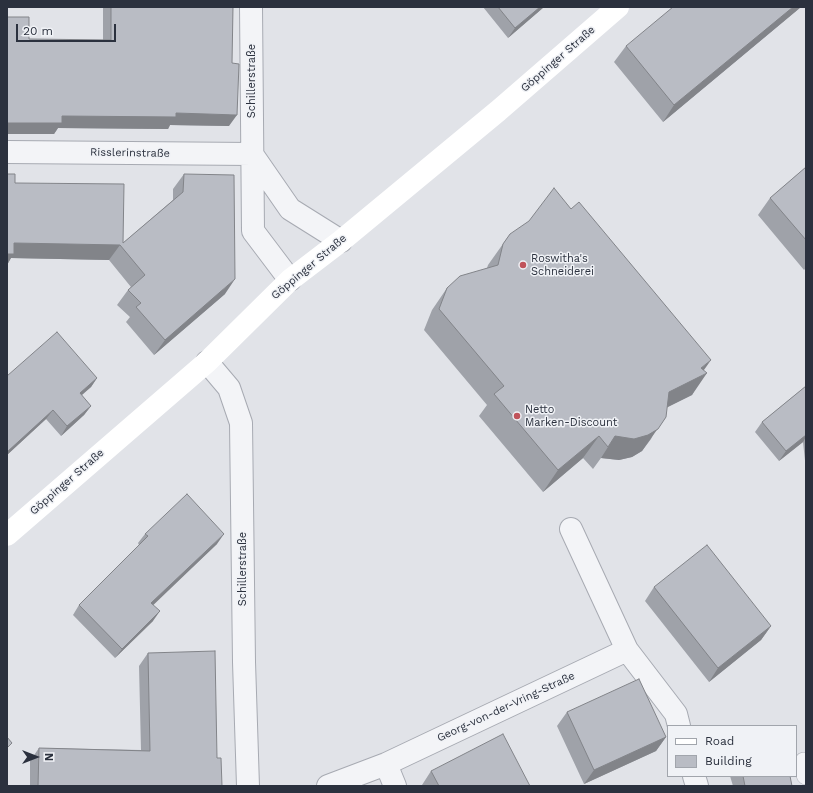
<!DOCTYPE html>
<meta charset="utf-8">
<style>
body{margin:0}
#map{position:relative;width:813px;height:793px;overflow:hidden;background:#e1e3e8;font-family:"Work Sans",sans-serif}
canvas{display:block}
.frame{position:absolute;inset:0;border:8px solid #2b313e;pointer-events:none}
.legend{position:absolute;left:667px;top:725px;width:130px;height:52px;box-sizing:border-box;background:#f0f2f6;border:1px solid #a1a5ac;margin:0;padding:5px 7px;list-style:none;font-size:12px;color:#2b313e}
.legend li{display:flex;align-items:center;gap:8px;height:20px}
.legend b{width:20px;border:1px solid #a1a5ac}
.north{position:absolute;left:16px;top:737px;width:40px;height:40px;-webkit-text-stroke:3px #f0f2f6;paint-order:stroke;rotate:90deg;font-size:11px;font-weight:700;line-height:16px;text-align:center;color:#2b313e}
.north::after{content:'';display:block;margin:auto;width:14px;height:18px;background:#2b313e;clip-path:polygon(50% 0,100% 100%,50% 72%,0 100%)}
.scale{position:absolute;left:16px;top:24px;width:100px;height:18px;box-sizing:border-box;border:2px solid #2b313e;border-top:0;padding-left:5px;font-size:12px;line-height:14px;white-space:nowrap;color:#2b313e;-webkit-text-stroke:3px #f0f2f6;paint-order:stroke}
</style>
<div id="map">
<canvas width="813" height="793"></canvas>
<div class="frame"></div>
<ul class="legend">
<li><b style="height:5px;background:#fff"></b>Road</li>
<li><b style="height:11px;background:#b9bcc4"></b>Building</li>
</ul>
<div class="north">N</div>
<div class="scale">20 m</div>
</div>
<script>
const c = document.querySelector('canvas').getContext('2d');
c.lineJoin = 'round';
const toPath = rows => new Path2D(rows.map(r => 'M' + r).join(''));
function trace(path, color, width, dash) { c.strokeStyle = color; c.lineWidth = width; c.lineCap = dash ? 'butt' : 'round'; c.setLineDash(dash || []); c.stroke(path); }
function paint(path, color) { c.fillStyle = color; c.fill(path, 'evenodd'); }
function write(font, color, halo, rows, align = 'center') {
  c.font = font + ' "Work Sans",sans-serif'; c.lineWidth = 3; c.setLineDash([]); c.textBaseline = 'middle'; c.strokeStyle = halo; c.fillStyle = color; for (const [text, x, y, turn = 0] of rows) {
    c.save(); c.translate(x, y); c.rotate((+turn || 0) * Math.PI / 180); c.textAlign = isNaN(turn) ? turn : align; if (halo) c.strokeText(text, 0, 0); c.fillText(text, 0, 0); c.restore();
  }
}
const service = toPath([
 [804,762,806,775]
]);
const minor = toPath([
 [251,7,253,231,290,280],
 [7,152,252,154],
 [252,154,290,209,341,241],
 [207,362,229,388,241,423,244,662,248,786],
 [571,529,627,650],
 [386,764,395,786],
 [694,776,697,786],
 [328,786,386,764,627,650,676,714,679,726]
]);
const secondary = toPath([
 [7,535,207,362,290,280,341,241,498,111,618,7]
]);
const wall = toPath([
 [103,7,233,7,229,126,170,125,168,129,58,128,54,134,7,134,7,17,29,39,103,40],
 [483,7,544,7,508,38],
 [801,7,663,122,614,62,626,46],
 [806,167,806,268,804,270,758,215,770,198],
 [7,174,15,183,123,243,173,200,173,189,184,174,225,294,154,355,126,322,130,317,117,305,128,290,131,287,109,260,11,258,7,265],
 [510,234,704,371,692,395,667,407,651,439,642,451,632,457,619,460,601,458,593,469,583,458,543,492,479,416,487,405,424,330,432,310,447,288,487,268,488,265],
 [7,376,97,378,91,387,81,395,91,406,84,415,61,436,46,419,7,455],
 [806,386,806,470,803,442,779,461,755,432,762,422],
 [145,534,217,544,153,604,153,621,115,658,73,615,79,605,139,545,138,543],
 [654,587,771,626,761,640,709,682,645,601],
 [148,653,217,758,222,786,30,786,30,761,39,748,141,750,139,666],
 [567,712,666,737,656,751,584,784,557,726],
 [431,771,530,786,422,786,422,785],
 [730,776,790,776,792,786,733,786]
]);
const shadedWall = toPath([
 [540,7,544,7,508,38,515,28],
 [793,7,801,7,663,122,674,105],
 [176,113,237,115,229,126,170,125,168,129,58,128,54,134,7,134,7,123,62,116],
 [14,243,120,245,109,260,11,258,7,265,7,254],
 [235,279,225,294,154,355,165,340],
 [711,360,699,377,707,373,692,395,654,414,669,392,701,368],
 [97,378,91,387,73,403,80,393],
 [91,406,84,415,61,436,67,426],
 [53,410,46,419,7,455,7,452],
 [666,417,642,451,632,457,619,460,601,458,615,436],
 [806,435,806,437,803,442,779,461,786,451],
 [599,436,583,458,543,492,558,470],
 [224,534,217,544,145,613,151,603],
 [160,611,153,621,115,658,122,649],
 [771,626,761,640,709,682,718,668],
 [666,737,656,751,584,784,594,770]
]);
const building = toPath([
 [111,7,233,7,232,63,239,64,237,115,176,113,176,117,62,116,62,123,7,123,7,17,29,17,29,39,111,40,111,7],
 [498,7,540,7,515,28,498,7],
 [673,7,793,7,674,105,626,46,673,7],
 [806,167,806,240,770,198,806,167],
 [7,174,15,174,15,183,124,184,123,243,183,192,184,174,234,175,235,279,165,340,136,307,141,303,128,290,145,275,120,245,14,243,14,254,7,254,7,174],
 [554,188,571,209,579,202,711,360,701,368,707,373,669,392,666,417,658,429,648,435,634,439,615,436,608,447,599,436,558,470,494,394,504,386,439,309,447,288,460,276,498,265,503,244,510,234,529,221,554,188],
 [57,332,97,378,80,393,91,406,67,426,53,410,7,452,7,376,57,332],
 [806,386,806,435,786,451,762,422,806,386],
 [187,494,224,534,151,603,160,611,122,649,79,605,148,536,145,534,187,494],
 [707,545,771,626,718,668,654,587,707,545],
 [215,651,217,758,221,758,222,786,38,786,39,748,150,751,148,653,215,651],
 [639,679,666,737,594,770,567,712,639,679],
 [503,734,530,786,439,786,431,771,503,734],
 [7,737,12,743,7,748,7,737],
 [743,776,790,776,792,786,745,786,743,776]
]);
const markers = [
 [523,265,4,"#c0535b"],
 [517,416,4,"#c0535b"]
];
const streetNames = [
 ["Göppinger Straße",558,59,-41],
 ["Schillerstraße",252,81,-90],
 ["Risslerinstraße",130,153,1],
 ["Göppinger Straße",309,267,-40],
 ["Göppinger Straße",67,482,-41],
 ["Schillerstraße",243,569,-90],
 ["Georg-von-der-Vring-Straße",506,707,-25]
];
const poiNames = [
 ["Roswitha's",531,259],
 ["Schneiderei",531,272],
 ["Netto",525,410],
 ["Marken-Discount",525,423]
];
trace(service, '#a7aab2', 20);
trace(minor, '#a7aab2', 24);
trace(service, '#f3f4f7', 19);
trace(minor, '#f3f4f7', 22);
trace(secondary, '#fff', 22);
paint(wall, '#9fa2a9');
paint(shadedWall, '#828489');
paint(building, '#b9bcc4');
trace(building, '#828489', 1);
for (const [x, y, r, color] of markers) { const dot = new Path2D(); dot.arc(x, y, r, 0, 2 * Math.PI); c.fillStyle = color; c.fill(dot); trace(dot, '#f0f2f6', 1.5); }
write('11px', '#2b313e', '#f0f2f6', streetNames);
write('11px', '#2b313e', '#f0f2f6', poiNames, 'left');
</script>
